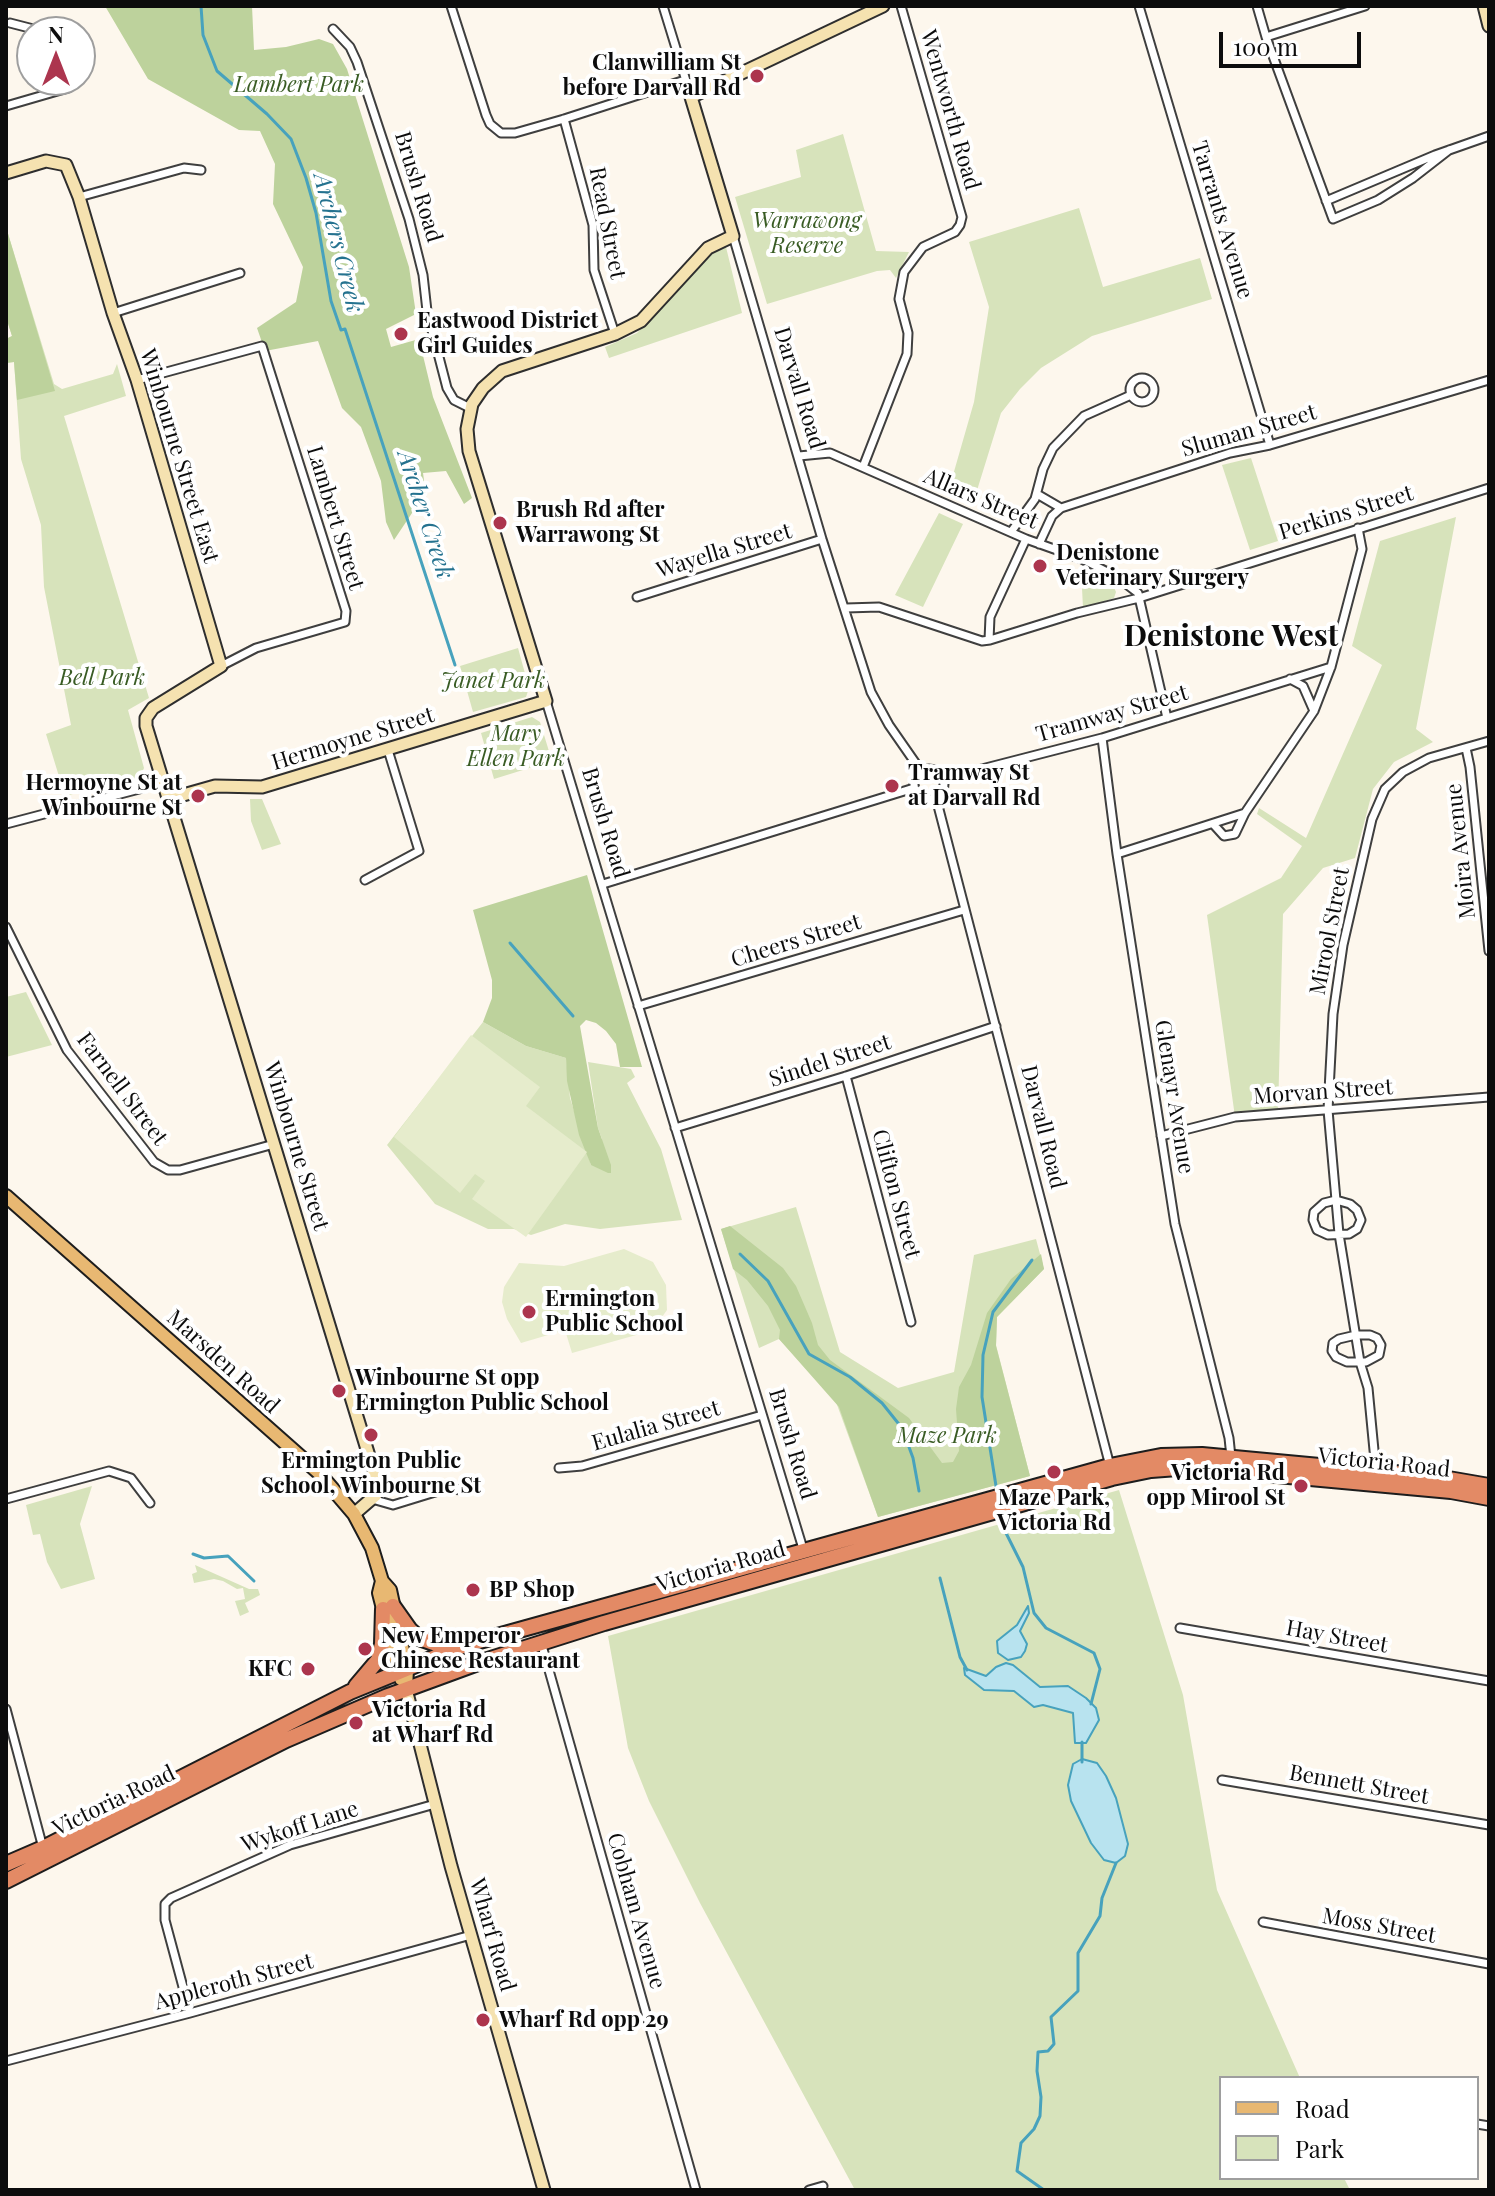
<!DOCTYPE html>
<style>
body{margin:0}
#map{position:relative;width:1495px;height:2196px;overflow:hidden;background:#fdf7ed;font-family:"Playfair Display",serif}
canvas{display:block}
.frame{position:absolute;inset:0;border:8px solid #0c0c0c;pointer-events:none}
.legend{position:absolute;left:1219px;top:2076px;width:260px;height:104px;box-sizing:border-box;background:#fff;border:2px solid #9e9e9e;margin:0;padding:10px 14px;list-style:none;font-size:24px;color:#0c0c0c}
.legend li{display:flex;align-items:center;gap:16px;height:40px}
.legend b{width:40px;border:2px solid #9e9e9e}
.north{position:absolute;left:16px;top:16px;width:80px;height:80px;box-sizing:border-box;background:#fff;border:2px solid #9e9e9e;border-radius:50%;rotate:0deg;font-size:22px;font-weight:700;line-height:32px;text-align:center;color:#0c0c0c}
.north::after{content:'';display:block;margin:auto;width:28px;height:36px;background:#ac354e;clip-path:polygon(50% 0,100% 100%,50% 72%,0 100%)}
.scale{position:absolute;left:1219px;top:32px;width:142px;height:36px;box-sizing:border-box;border:4px solid #0c0c0c;border-top:0;padding-left:10px;font-size:24px;line-height:28px;white-space:nowrap;color:#0c0c0c;-webkit-text-stroke:6px #fff;paint-order:stroke}
</style>
<div id="map">
<canvas width="1495" height="2196"></canvas>
<div class="frame"></div>
<ul class="legend">
<li><b style="height:10px;background:#e8b872"></b>Road</li>
<li><b style="height:22px;background:#d7e3bb"></b>Park</li>
</ul>
<div class="north">N</div>
<div class="scale">100 m</div>
</div>
<script>
const c = document.querySelector('canvas').getContext('2d');
c.lineJoin = 'round';
function paint(path, color) { c.fillStyle = color; c.fill(path, 'evenodd'); }
const toPath = rows => new Path2D(rows.map(r => 'M' + r).join(''));
function trace(path, color, width, dash) { c.strokeStyle = color; c.lineWidth = width; c.lineCap = dash ? 'butt' : 'round'; c.setLineDash(dash || []); c.stroke(path); }
function write(font, color, halo, rows, align = 'center') {
  c.font = font + ' "Playfair Display",serif'; c.lineWidth = 8; c.setLineDash([]); c.textBaseline = 'middle'; c.strokeStyle = halo; c.fillStyle = color; for (const [text, x, y, turn = 0] of rows) {
    c.save(); c.translate(x, y); c.rotate((+turn || 0) * Math.PI / 180); c.textAlign = isNaN(turn) ? turn : align; if (halo) c.strokeText(text, 0, 0); c.fillText(text, 0, 0); c.restore();
  }
}
const green = toPath([
 [843,134,876,251,909,252,896,278,890,270,877,271,767,304,735,197,801,177,796,150],
 [1079,208,1103,287,1200,258,1212,299,1092,336,1041,368,1020,389,1001,413,974,500,949,489,974,402,989,307,969,242],
 [6,227,54,384,62,389,113,374,117,364,126,396,64,416,149,698,128,710,144,768,140,777,65,796,46,734,71,725,44,587,41,525,21,459,14,362,6,363,6,339,12,336,6,317],
 [726,247,742,313,609,358,605,347,637,333,713,253],
 [1251,458,1278,541,1250,550,1222,465],
 [939,513,963,524,923,607,895,595],
 [1456,517,1416,729,1433,742,1394,762,1373,789,1355,858,1323,868,1283,914,1278,1114,1235,1117,1207,915,1281,878,1302,846,1257,814,1259,808,1306,838,1382,665,1352,646,1380,541],
 [1086,569,1113,585,1116,592,1114,598,1083,608,1082,588],
 [518,648,529,688,526,697,473,712,460,666],
 [532,717,540,722,552,761,494,779,481,733],
 [250,799,262,799,281,844,262,850,251,821],
 [26,992,52,1045,6,1057,6,997],
 [483,1022,526,1046,566,1058,570,1098,591,1165,602,1139,598,1128,588,1062,631,1069,635,1077,627,1083,661,1149,682,1220,600,1229,565,1224,531,1235,514,1229,488,1229,435,1204,387,1145],
 [796,1207,840,1352,898,1388,954,1372,974,1255,1036,1239,1044,1269,997,1317,996,1345,1030,1476,878,1517,836,1402,779,1339,759,1348,721,1229],
 [92,1486,80,1524,95,1579,61,1589,47,1562,40,1534,33,1535,26,1505],
 [1119,1490,1183,1695,1217,1890,1300,2078,1221,2078,1221,2178,1344,2178,1350,2190,855,2190,700,1903,649,1801,628,1748,608,1636],
 [195,1565,249,1589,258,1589,260,1595,245,1603,249,1612,240,1616,235,1601,245,1599,243,1588,237,1589,223,1581,214,1579,194,1583,192,1574,197,1572]
]);
const forest = toPath([
 [105,6,252,6,254,50,286,47,319,39,333,44,347,69,409,267,416,314,386,329,391,347,419,339,433,397,472,498,464,504,446,471,423,473,428,511,412,513,394,540,386,522,381,481,361,427,342,408,318,341,265,351,257,328,296,302,303,267,273,204,275,164,260,131,239,130,148,79],
 [6,227,55,391,17,400,14,362,6,363,6,339,12,336,6,317],
 [587,875,642,1067,620,1067,616,1044,606,1031,596,1023,586,1020,580,1026,598,1128,611,1165,611,1173,608,1173,591,1165,579,1135,567,1081,566,1058,526,1046,483,1022,492,998,492,980,473,910],
 [730,1226,783,1268,796,1286,812,1323,818,1345,830,1360,909,1418,942,1463,953,1462,959,1451,956,1409,959,1387,971,1365,987,1313,1011,1279,1041,1254,1044,1269,997,1317,996,1346,1030,1476,878,1517,839,1407,779,1339,780,1330,768,1306,747,1280,733,1269,721,1229]
]);
const pitch = toPath([
 [471,1035,540,1087,526,1106,587,1152,526,1237,472,1199,485,1181,475,1174,460,1193,394,1137],
 [624,1249,653,1262,666,1285,667,1310,655,1327,647,1332,572,1353,565,1330,521,1343,507,1319,502,1302,504,1287,519,1263,564,1266]
]);
const water = toPath([
 [1028,1606,1029,1613,1020,1631,1027,1644,1025,1651,1021,1657,1008,1660,998,1653,997,1641,1017,1625,1028,1606],
 [1006,1663,1013,1665,1040,1687,1068,1686,1086,1698,1096,1708,1099,1720,1086,1743,1075,1743,1073,1713,1043,1705,1034,1707,1014,1691,984,1690,965,1675,964,1668,986,1676,996,1667,1006,1663],
 [1082,1759,1097,1763,1106,1776,1116,1798,1128,1844,1125,1856,1116,1863,1104,1860,1091,1843,1071,1801,1068,1785,1073,1764,1082,1759]
]);
const stream = toPath([
 [201,6,203,35,217,71,267,114,291,139,306,178,316,213,331,301,341,330,345,329,455,665],
 [510,943,573,1016],
 [740,1254,768,1281,809,1354,850,1377,882,1403,902,1428,913,1458,919,1491],
 [996,1486,982,1397,983,1355,993,1312,1032,1260],
 [1005,1531,1023,1567,1034,1613,1046,1628,1094,1653,1100,1669,1091,1704],
 [193,1554,204,1558,228,1556,254,1581],
 [940,1578,960,1657,967,1670],
 [1082,1742,1082,1762],
 [1044,2190,1017,2171,1021,2143,1034,2129,1040,2116,1041,2097,1037,2071,1038,2052,1048,2051,1054,2044,1051,2017,1078,1991,1078,1953,1100,1916,1102,1898,1116,1863]
]);
const street = toPath([
 [451,6,486,115,490,124,501,133,515,133,564,119,685,80],
 [663,6,691,97],
 [1139,6,1270,445],
 [1257,6,1266,37,1333,219,1378,200,1413,178,1449,150],
 [10,23,45,32],
 [333,29,350,47,357,62,409,219,423,275,427,311,447,388,454,400,470,408],
 [1266,37,1365,6],
 [6,106,68,88,74,80],
 [564,119,593,225,594,270,615,334],
 [79,197,184,168,201,170],
 [1326,201,1435,155,1489,136],
 [733,236,822,539,871,692,889,725,921,771],
 [113,313,240,273],
 '1130 390a12 12 0 1 1 24 0a12 12 0 1 1-24 0Z',
 [137,380,262,346,346,611,345,622,256,648,221,666],
 [799,456,830,453,1026,539,1082,559,1117,577,1138,593,1167,718],
 [863,467,907,354,908,333,899,299,904,272,923,247,955,232,960,225,962,217,901,6],
 [1037,494,1061,508],
 [1011,532,1035,499,1043,469,1053,448,1084,416,1131,395],
 [1039,544,1052,516,1061,508,1230,453,1270,445,1489,380],
 [637,597,822,539],
 [846,608,879,607,982,641,990,640,1077,613,1139,598,1489,488],
 [989,640,990,617,1026,539],
 [1290,679,1303,686,1314,711],
 [546,701,804,1552],
 [1102,738,1117,854,1175,1224,1229,1438,1231,1457],
 [1466,748,1470,767,1489,951],
 '914 784a15 15 0 1 1 30 0a15 15 0 1 1-30 0Z',
 [943,779,1102,738,1331,667],
 [936,798,1110,1466],
 [6,824,162,783],
 [1214,825,1224,836,1235,834,1245,813,1314,711,1331,667,1362,549,1358,528],
 [1117,854,1245,813],
 [365,880,419,851,388,750],
 [603,884,914,788],
 [6,927,67,1050,154,1162,168,1170,180,1170,274,1144],
 [638,1006,964,910],
 [846,1076,911,1322],
 [675,1128,846,1076,996,1026],
 [1161,1136,1235,1117,1489,1097],
 [1336,1200,1350,1204,1357,1210,1361,1220,1357,1229,1349,1234,1328,1235,1317,1230,1313,1220,1314,1212,1324,1203,1336,1200],
 [1356,1335,1370,1335,1377,1338,1381,1345,1379,1355,1366,1362,1347,1362,1336,1357,1332,1351,1333,1343,1339,1339,1356,1335],
 [559,1468,582,1466,762,1415],
 [1376,1471,1368,1388,1360,1362,1339,1234,1328,1110,1333,1014,1343,945,1372,819,1385,789,1403,772,1429,758,1489,741],
 [6,1499,109,1471,131,1478,150,1503],
 [372,1499,393,1505,445,1489,466,1490],
 [1180,1628,1489,1681],
 [541,1642,696,2190],
 [6,1709,43,1848],
 [1222,1780,1489,1825],
 [1263,1922,1489,1964],
 [190,2013,165,1920,165,1904,171,1898,290,1845,435,1804],
 [6,2061,190,2013,471,1935],
 [1477,2124,1489,2126],
 [809,2190,823,2186]
]);
const secondary = toPath([
 [1484,6,1489,26],
 [6,173,46,161,66,165,79,197,113,313,137,380,221,666,153,708,146,718,146,726,373,1469,376,1495,354,1514],
 [169,799,215,786,262,787,546,701,469,451,467,429,472,404,483,388,502,371,615,334,641,321,708,248,733,236,691,97,883,6],
 [406,1689,451,1866,544,2190]
]);
const primary = toPath([
 [6,1196,319,1473,354,1514,372,1548,382,1581,390,1590,407,1669,406,1689],
 [382,1581,379,1593,401,1679]
]);
const highway = toPath([
 [393,1606,410,1630,419,1638,436,1644,461,1645],
 [356,1686,378,1660,382,1644,383,1609],
 [6,1864,43,1848,350,1692,465,1645,1110,1466,1161,1456,1202,1455,1437,1477,1489,1486],
 [6,1881,286,1740,388,1696,478,1663,604,1623,1112,1478,1151,1470,1191,1467,1451,1491,1489,1498]
]);
const markers = [
 [757,76,8,"#ac354e"],
 [401,334,8,"#ac354e"],
 [500,523,8,"#ac354e"],
 [1040,566,8,"#ac354e"],
 [892,786,8,"#ac354e"],
 [198,796,8,"#ac354e"],
 [529,1312,8,"#ac354e"],
 [339,1391,8,"#ac354e"],
 [371,1435,8,"#ac354e"],
 [1054,1472,8,"#ac354e"],
 [1301,1486,8,"#ac354e"],
 [473,1590,8,"#ac354e"],
 [365,1649,8,"#ac354e"],
 [308,1669,8,"#ac354e"],
 [356,1723,8,"#ac354e"],
 [483,2020,8,"#ac354e"]
];
const poiNames = [
 ["Clanwilliam St",741,63,"right"],
 ["before Darvall Rd",741,88,"right"],
 ["Eastwood District",417,321],
 ["Girl Guides",417,346],
 ["Brush Rd after",516,510],
 ["Warrawong St",516,535],
 ["Denistone",1056,553],
 ["Veterinary Surgery",1056,578],
 ["Tramway St",908,773],
 ["at Darvall Rd",908,798],
 ["Hermoyne St at",182,783,"right"],
 ["Winbourne St",182,808,"right"],
 ["Ermington",545,1299],
 ["Public School",545,1324],
 ["Winbourne St opp",355,1378],
 ["Ermington Public School",355,1403],
 ["Ermington Public",371,1461,"center"],
 ["School, Winbourne St",371,1486,"center"],
 ["Victoria Rd",1285,1473,"right"],
 ["opp Mirool St",1285,1498,"right"],
 ["Maze Park,",1054,1498,"center"],
 ["Victoria Rd",1054,1523,"center"],
 ["BP Shop",489,1590],
 ["New Emperor",381,1636],
 ["Chinese Restaurant",381,1661],
 ["KFC",292,1669,"right"],
 ["Victoria Rd",372,1710],
 ["at Wharf Rd",372,1735],
 ["Wharf Rd opp 29",499,2020]
];
const parkNames = [
 ["Lambert Park",299,85],
 ["Warrawong",807,221],
 ["Reserve",807,246],
 ["Bell Park",102,678],
 ["Janet Park",493,681],
 ["Mary",516,734],
 ["Ellen Park",516,759],
 ["Maze Park",947,1436]
];
const streetNames = [
 ["Wentworth Road",950,110,74],
 ["Brush Road",418,187,73],
 ["Tarrants Avenue",1222,220,73],
 ["Read Street",607,223,79],
 ["Darvall Road",799,388,73],
 ["Sluman Street",1249,431,-16],
 ["Winbourne Street East",179,456,73],
 ["Allars Street",981,499,23],
 ["Perkins Street",1346,513,-17],
 ["Lambert Street",335,518,73],
 ["Wayella Street",724,551,-17],
 ["Tramway Street",1112,714,-16],
 ["Hermoyne Street",353,739,-17],
 ["Brush Road",605,823,73],
 ["Moira Avenue",1461,851,-96],
 ["Mirool Street",1330,931,-79],
 ["Cheers Street",796,941,-17],
 ["Sindel Street",830,1061,-18],
 ["Farnell Street",122,1089,53],
 ["Morvan Street",1323,1092,-4],
 ["Glenayr Avenue",1174,1097,81],
 ["Darvall Road",1043,1127,76],
 ["Winbourne Street",296,1146,73],
 ["Clifton Street",896,1194,75],
 ["Marsden Road",223,1362,42],
 ["Eulalia Street",656,1426,-16],
 ["Brush Road",792,1444,73],
 ["Victoria Road",1384,1463,6],
 ["Victoria Road",721,1567,-16],
 ["Hay Street",1337,1637,10],
 ["Bennett Street",1359,1785,10],
 ["Victoria Road",114,1801,-26],
 ["Wykoff Lane",300,1827,-18],
 ["Cobham Avenue",636,1911,74],
 ["Moss Street",1379,1926,10],
 ["Wharf Road",492,1935,74],
 ["Appleroth Street",234,1982,-15]
];
const waterNames = [
 ["Archers Creek",338,243,76],
 ["Archer Creek",425,515,72]
];
const districtNames = [
 ["Denistone West",1231,637]
];
paint(green, '#d7e3bb');
paint(forest, '#bdd29c');
paint(pitch, '#e6eccc');
paint(water, '#b8e3ef');
trace(water, '#47a2bd', 2);
trace(stream, '#47a2bd', 3);
trace(street, '#3f3f3f', 11);
trace(secondary, '#2e2e2e', 15);
trace(primary, '#1d1d1d', 16);
trace(highway, '#1d1d1d', 18);
trace(street, '#fff', 7);
trace(secondary, '#f5e2b0', 11);
trace(primary, '#e8b872', 12);
trace(highway, '#e38a65', 14);
for (const [x, y, r, color] of markers) { const dot = new Path2D(); dot.arc(x, y, r, 0, 2 * Math.PI); c.fillStyle = color; c.fill(dot); trace(dot, '#fff', 3); }
write('bold 22px', '#0c0c0c', '#fff', poiNames, 'left');
write('italic 22px', '#395c24', '#fff', parkNames);
write('22px', '#0c0c0c', '#fff', streetNames);
write('italic 24px', '#24728f', '#fff', waterNames);
write('bold 30px', '#0c0c0c', '#fff', districtNames);
</script>
